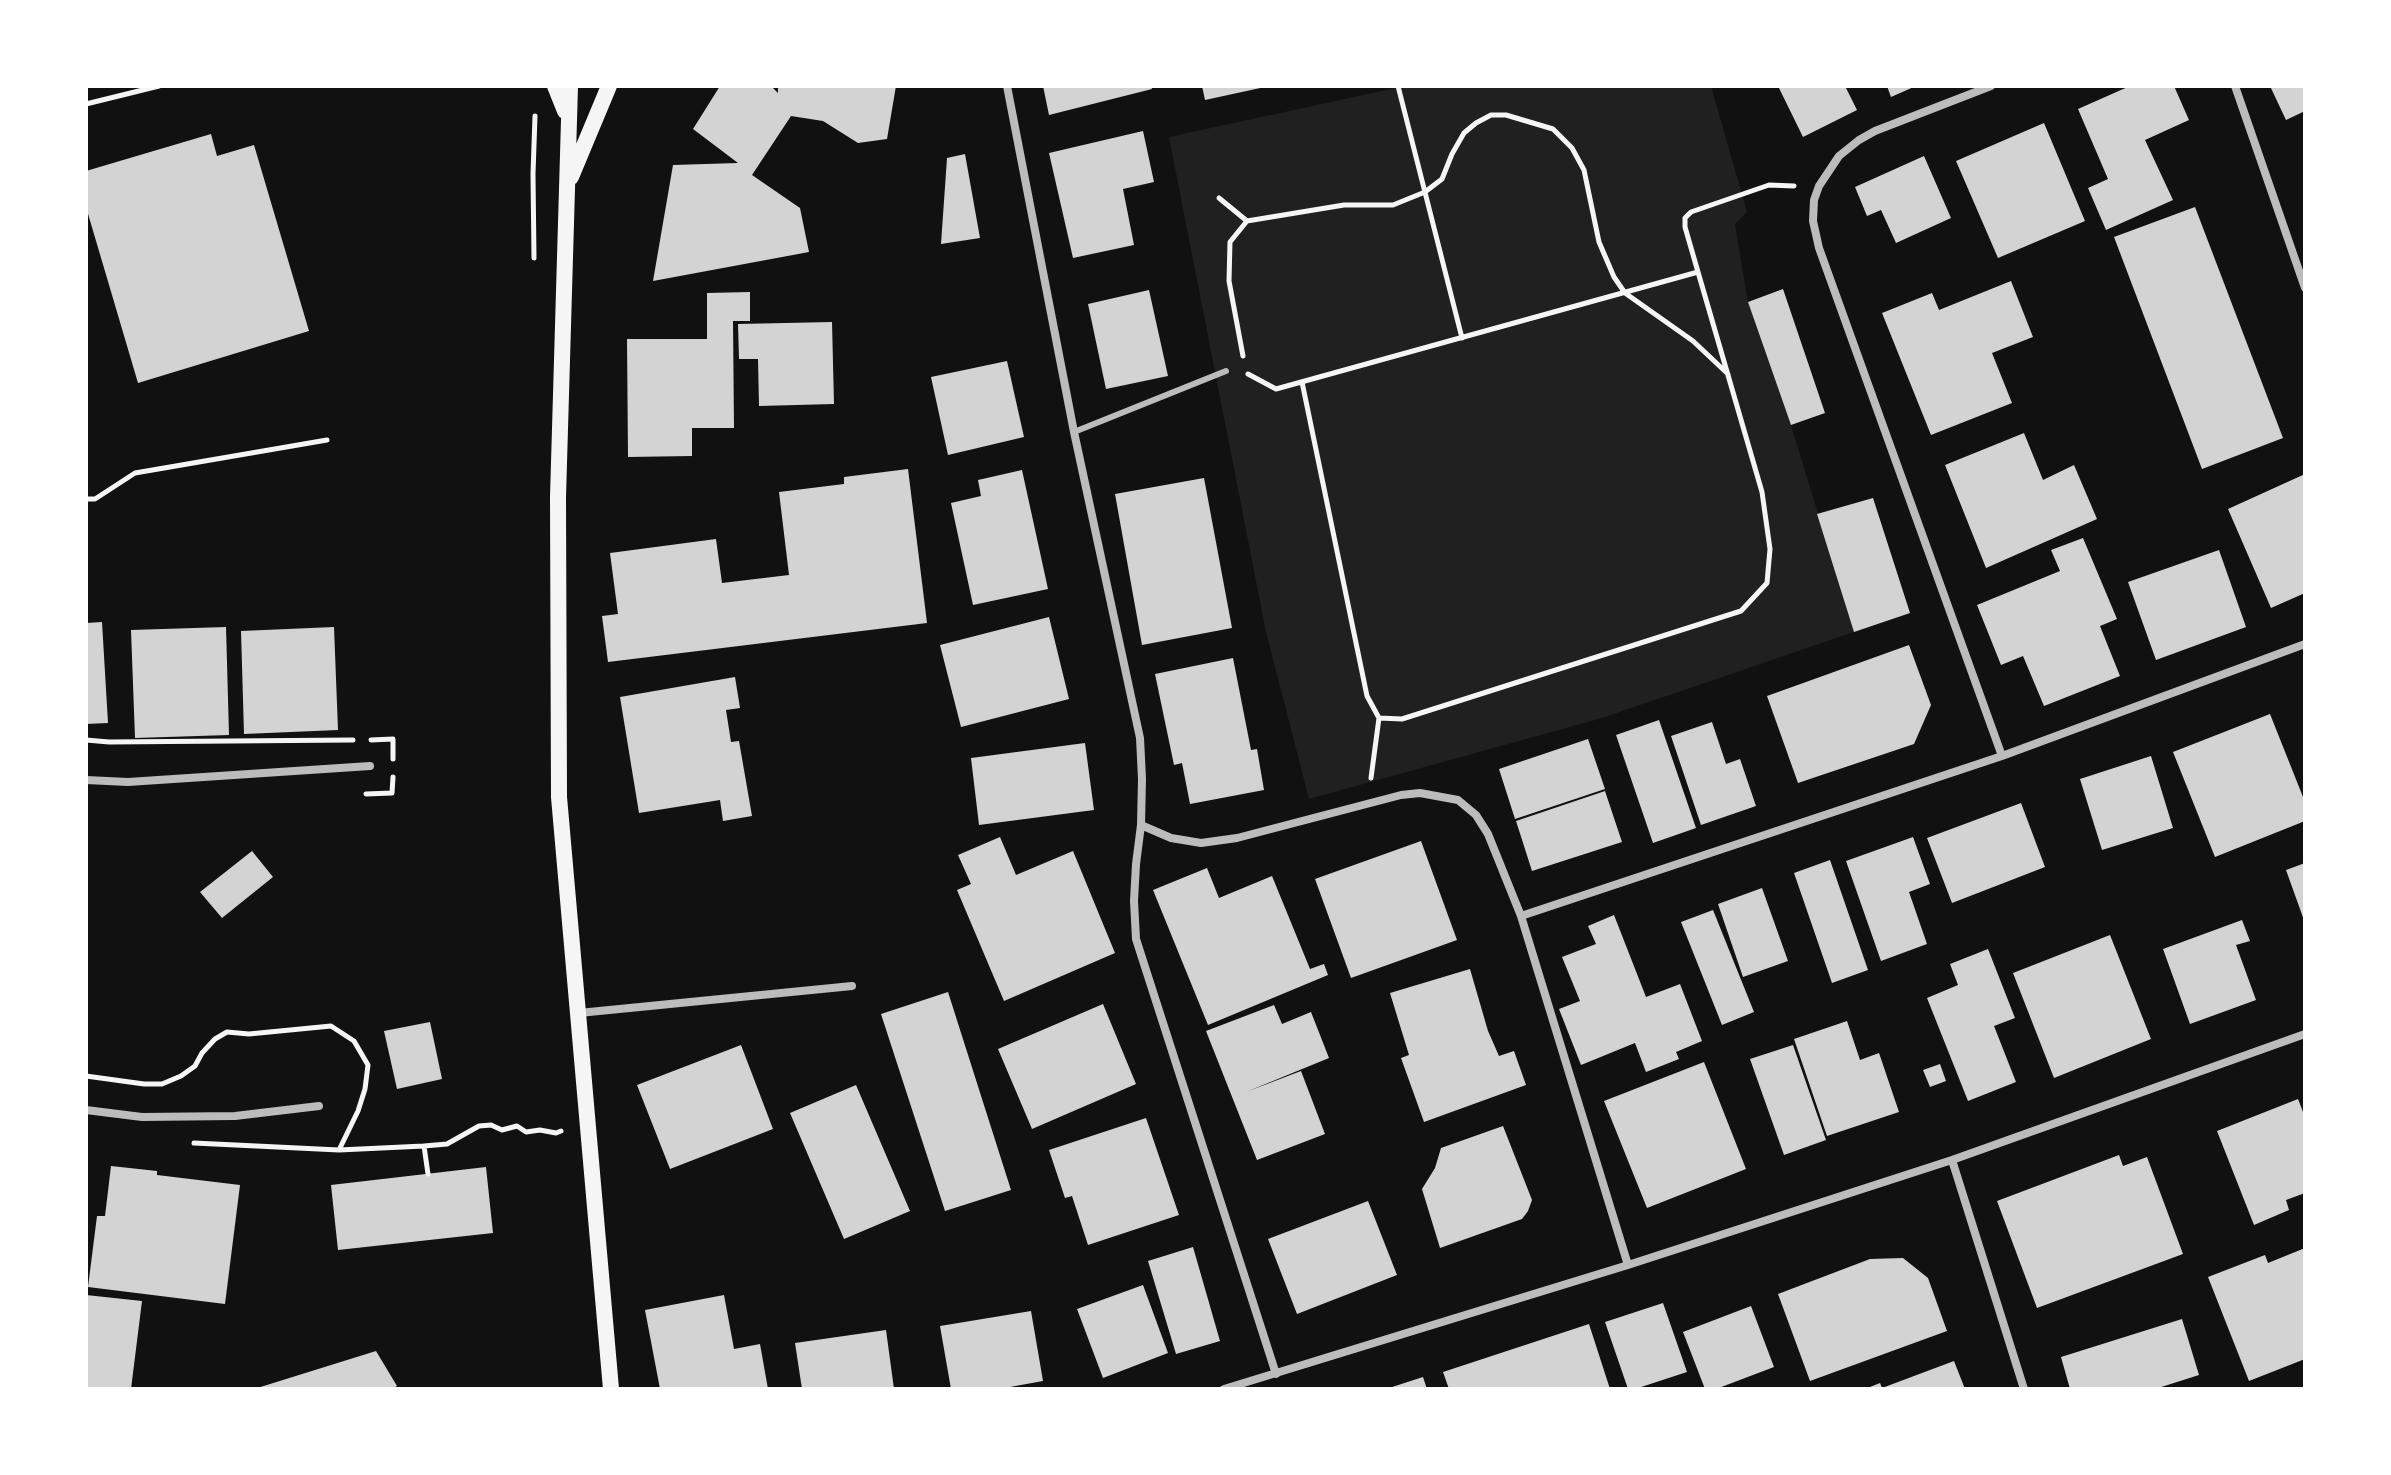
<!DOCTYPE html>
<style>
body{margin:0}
#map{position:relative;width:2391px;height:1475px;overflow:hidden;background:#111;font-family:Roboto,sans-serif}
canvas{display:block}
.frame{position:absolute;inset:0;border:88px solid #fff;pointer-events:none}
</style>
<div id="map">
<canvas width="2391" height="1475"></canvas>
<div class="frame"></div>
</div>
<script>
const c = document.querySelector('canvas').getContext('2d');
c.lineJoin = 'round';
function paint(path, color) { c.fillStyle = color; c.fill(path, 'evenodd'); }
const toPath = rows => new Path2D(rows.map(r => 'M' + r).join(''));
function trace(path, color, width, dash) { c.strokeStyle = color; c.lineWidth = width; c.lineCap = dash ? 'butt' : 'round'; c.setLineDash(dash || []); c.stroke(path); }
const green = toPath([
 [1405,86,1711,86,1747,212,1735,224,1748,302,1791,425,1854,632,1602,718,1309,799,1266,632,1169,137]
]);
const building = toPath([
 [720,86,771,86,778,93,778,86,896,86,887,139,858,143,823,121,791,116,752,175,800,208,809,252,653,281,673,165,738,163,693,129],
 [1043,86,1151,86,1152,89,1049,115],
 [1202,86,1264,86,1265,87,1205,100],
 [1778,86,1845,86,1857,110,1803,137],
 [1887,86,1916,86,1891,97],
 [2130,86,2174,86,2189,120,2145,140,2173,200,2106,230,2088,188,2108,179,2078,109],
 [2270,86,2305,86,2305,111,2286,120],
 [2044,123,2085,221,1998,258,1956,161],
 [1143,131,1154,182,1123,189,1134,245,1073,258,1049,153],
 [211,134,217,156,254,145,309,331,138,383,86,207,86,171],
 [965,154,980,238,941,244,947,158],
 [1924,156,1951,218,1896,243,1881,210,1867,216,1855,187],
 [2195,207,2283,438,2202,469,2114,237],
 [2011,281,2033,337,1992,353,2012,403,1931,435,1882,313,1932,293,1939,310],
 [1783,289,1825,413,1791,425,1748,302],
 [1149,290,1168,376,1106,389,1088,304],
 [750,292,750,321,733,321,734,428,692,428,692,456,628,457,627,339,707,339,707,293],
 [832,322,834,404,759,406,758,359,739,359,738,324],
 [1007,361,1024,437,948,455,931,377],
 [2024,433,2043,480,2074,465,2097,519,1986,568,1945,465],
 [908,469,927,623,608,662,602,616,618,614,610,553,716,539,722,583,789,575,779,492,844,484,844,477],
 [1022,470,1048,589,973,605,951,503,981,496,978,480],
 [2305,474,2305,593,2271,608,2228,509],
 [1204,478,1232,628,1142,645,1115,494],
 [1873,498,1910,613,1854,632,1817,514],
 [2083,538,2117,619,2100,626,2120,676,2044,706,2023,656,2001,665,1977,605,2060,571,2051,550],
 [2219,550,2246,627,2156,660,2128,582],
 [1049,617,1069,699,961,727,940,645],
 [102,622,108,723,86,724,86,623],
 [226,627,229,735,135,738,131,630],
 [334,627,338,730,244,734,241,631],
 [1909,645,1931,705,1914,744,1798,783,1767,696],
 [1233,658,1251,750,1257,749,1264,790,1190,804,1182,763,1174,765,1155,674],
 [735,677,740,708,726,710,731,742,739,741,752,816,723,821,720,800,639,813,620,697],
 [2270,714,2305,802,2305,821,2215,857,2173,752],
 [1659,720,1696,828,1653,843,1616,735],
 [1712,722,1726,764,1740,759,1756,806,1701,825,1671,736],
 [1588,739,1605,789,1515,819,1499,769],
 [1085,743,1094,810,979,825,971,758],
 [2151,756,2173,828,2102,850,2080,779],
 [1605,791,1622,842,1532,871,1516,821],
 [2021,803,2045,867,1952,903,1927,838],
 [1000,837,1016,875,1073,851,1115,953,1004,1001,957,890,971,884,958,855],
 [1913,837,1930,884,1909,892,1927,944,1881,961,1846,861],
 [1421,841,1457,940,1351,978,1315,879],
 [252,851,273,877,222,918,200,892],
 [1830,860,1868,970,1832,983,1794,873],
 [2305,863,2305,923,2286,870],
 [1207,868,1219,898,1272,876,1310,969,1324,964,1328,975,1208,1025,1153,890],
 [1762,888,1788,961,1743,977,1718,904],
 [1713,910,1754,1012,1722,1025,1681,922],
 [1614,915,1646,997,1680,984,1702,1041,1676,1052,1679,1059,1646,1072,1635,1043,1581,1065,1559,1009,1580,1001,1562,957,1596,944,1588,926],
 [2242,920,2250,941,2236,945,2256,1000,2190,1024,2163,949],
 [2110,935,2151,1039,2054,1078,2013,973],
 [1988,949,2015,1018,1994,1026,2016,1082,1968,1101,1927,998,1958,985,1950,964],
 [1470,969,1488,1031,1499,1056,1514,1051,1526,1085,1424,1122,1401,1058,1409,1055,1390,993],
 [948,992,1011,1190,945,1211,881,1014],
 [1103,1004,1136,1084,1032,1129,998,1049],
 [1274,1005,1282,1024,1311,1012,1329,1058,1246,1092,1301,1071,1325,1134,1257,1160,1206,1031],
 [1847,1021,1860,1060,1879,1053,1899,1112,1827,1136,1794,1039],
 [430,1022,442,1079,397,1089,384,1031],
 [741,1045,773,1129,670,1169,637,1085],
 [1793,1045,1826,1140,1784,1155,1750,1059],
 [1704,1062,1746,1169,1647,1208,1604,1101],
 [1940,1064,1946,1081,1930,1087,1923,1070],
 [856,1085,910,1211,844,1239,790,1113],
 [2298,1099,2305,1117,2305,1193,2286,1200,2289,1210,2254,1225,2217,1131],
 [1146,1118,1179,1215,1088,1245,1072,1196,1065,1198,1049,1150],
 [1503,1126,1532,1200,1528,1211,1522,1219,1440,1248,1422,1189,1435,1168,1441,1148],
 [2119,1155,2123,1166,2147,1157,2183,1254,2037,1308,1997,1201],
 [111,1166,157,1171,157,1175,240,1185,225,1304,88,1287,97,1216,105,1216],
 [486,1167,493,1233,338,1250,331,1185],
 [1368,1201,1397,1275,1297,1314,1268,1239],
 [1193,1247,1220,1341,1176,1354,1148,1261],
 [2305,1248,2305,1359,2249,1381,2208,1277,2265,1255,2268,1263],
 [1903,1258,1928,1278,1947,1331,1810,1381,1778,1294,1870,1259],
 [1143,1285,1168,1353,1103,1378,1077,1309],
 [86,1295,142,1301,131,1389,86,1389],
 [724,1295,734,1349,760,1344,768,1389,660,1389,645,1310],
 [1663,1303,1687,1372,1635,1389,1628,1389,1605,1322],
 [1751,1306,1774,1367,1716,1389,1705,1389,1683,1332],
 [1031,1311,1043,1381,999,1389,951,1389,940,1326],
 [2182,1319,2199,1375,2155,1389,2070,1389,2061,1357],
 [1589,1324,1610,1389,1449,1389,1443,1372],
 [886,1330,894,1389,802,1389,795,1343],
 [376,1351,397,1386,392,1389,254,1389],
 [1954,1361,1965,1389,1865,1389,1880,1383,1882,1388],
 [1423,1377,1427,1389,1389,1389,1389,1388]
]);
const path = toPath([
 [1398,86,1462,338],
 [86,104,159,86],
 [1219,198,1247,221],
 [534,258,533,174,535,116],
 [1243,356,1229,281,1230,242,1247,221,1344,205,1393,205,1425,192,1442,179,1452,154,1464,133,1476,123,1491,115,1506,115,1553,129,1572,148,1584,170,1599,242,1614,277,1625,293,1693,341,1728,374],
 [1248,374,1276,389,1698,272,1685,227,1685,218,1691,212,1769,185,1794,186],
 [1302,382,1367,696,1379,718],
 [86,499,95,499,135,473,327,440],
 [86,740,109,742,353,740],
 [371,740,393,739,393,759],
 [1371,778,1379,718,1402,719,1741,611,1767,583,1770,549,1762,492,1698,272],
 [366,794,392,793,393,777],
 [86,1076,144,1084,162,1084,181,1076,195,1066,202,1053,215,1039,227,1032,249,1034,331,1026,354,1041,368,1065,365,1089,358,1111,339,1150],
 [194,1143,339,1150,424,1146,428,1174],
 [424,1146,447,1144,479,1126,491,1125,502,1130,517,1126,526,1132,540,1130,556,1133,561,1131]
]);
const service = toPath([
 [1074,432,1226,371]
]);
const minor = toPath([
 [1007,86,1074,432,1140,738,1142,779,1141,825,1136,864,1134,901,1136,939,1276,1374],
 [1991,86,1875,131,1859,140,1839,156,1819,186,1814,200,1813,221,1819,248,2002,756],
 [2235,86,2305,288],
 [86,780,128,782,370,766],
 [1141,825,1171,838,1201,843,1237,838,1401,795,1420,793,1458,800,1476,815,1488,834,1521,916,1628,1265],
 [1521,916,2002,756,2305,644],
 [579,1013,852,986],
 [86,1110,142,1117,235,1116,319,1106],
 [1952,1160,2024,1389],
 [1224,1389,1628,1265,1952,1160,2305,1034]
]);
const secondary = toPath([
 [555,86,565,111],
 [570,86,558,497,559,797,611,1389],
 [571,177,609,86]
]);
paint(green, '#202020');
paint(building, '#d3d3d3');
trace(path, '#f5f5f5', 5);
trace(service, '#bcbcbc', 6);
trace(minor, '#bcbcbc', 8);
trace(secondary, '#f5f5f5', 16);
</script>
